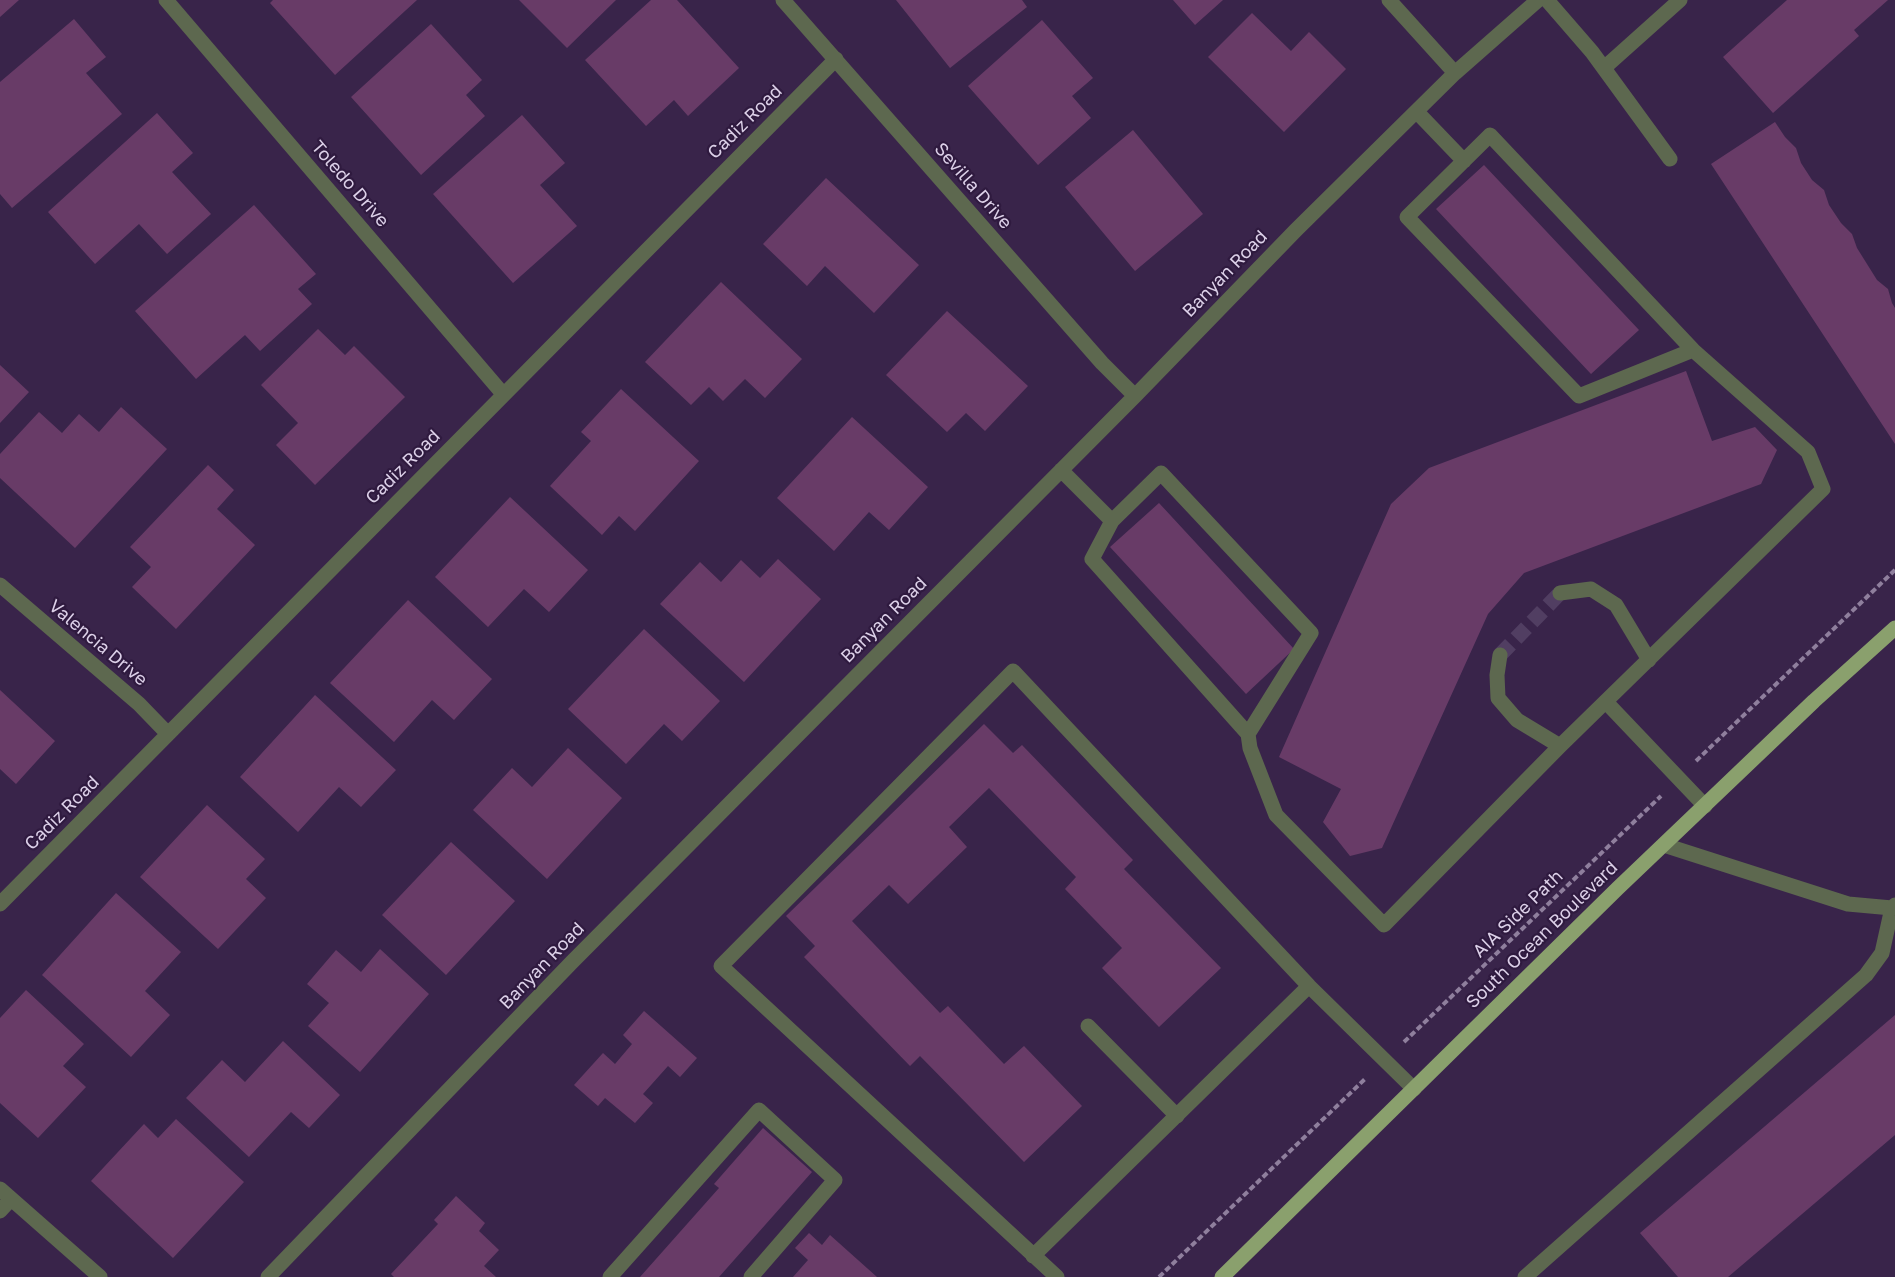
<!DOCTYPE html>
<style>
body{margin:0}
canvas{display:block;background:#39244a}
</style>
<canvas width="1895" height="1277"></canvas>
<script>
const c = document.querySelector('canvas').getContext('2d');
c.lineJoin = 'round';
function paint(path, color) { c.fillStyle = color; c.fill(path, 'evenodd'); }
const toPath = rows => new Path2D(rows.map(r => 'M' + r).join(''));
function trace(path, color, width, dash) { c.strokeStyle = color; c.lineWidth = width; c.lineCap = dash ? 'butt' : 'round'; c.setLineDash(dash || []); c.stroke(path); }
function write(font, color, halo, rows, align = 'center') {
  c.font = font + ' "Golos Text",sans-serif'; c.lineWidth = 4.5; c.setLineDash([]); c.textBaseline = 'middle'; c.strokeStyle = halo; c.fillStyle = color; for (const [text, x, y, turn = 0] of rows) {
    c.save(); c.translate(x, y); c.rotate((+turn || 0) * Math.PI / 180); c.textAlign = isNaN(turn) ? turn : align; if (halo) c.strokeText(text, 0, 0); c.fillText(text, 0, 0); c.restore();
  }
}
const building = toPath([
 [0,0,19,0,0,17],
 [273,0,417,0,335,75,270,3],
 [519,0,616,0,567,48],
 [651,0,677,0,739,68,688,116,674,100,646,126,585,60],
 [896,0,1022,0,1027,7,950,68],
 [1173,0,1223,0,1195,25],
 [1787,0,1888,0,1854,30,1859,36,1773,113,1723,57],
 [1252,13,1291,51,1309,32,1346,69,1284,132,1208,57],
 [74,19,106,57,86,73,122,114,12,208,0,194,0,82],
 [1042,20,1093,78,1072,96,1091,118,1038,165,968,86],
 [431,24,482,80,466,95,485,116,421,175,351,97],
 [157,113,193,153,172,172,211,214,167,254,139,224,95,264,48,212],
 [522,115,565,163,540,185,577,226,513,283,433,194],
 [1775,122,1785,137,1796,148,1801,163,1812,180,1824,190,1829,205,1841,223,1852,234,1857,248,1877,280,1888,289,1892,303,1895,308,1895,444,1711,164],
 [1133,130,1203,214,1135,271,1065,187],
 [1484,165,1639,330,1591,374,1436,209],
 [826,178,919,265,874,313,825,266,807,286,763,244],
 [254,205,316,274,298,289,312,304,260,351,245,335,196,379,135,311],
 [721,282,802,359,765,398,745,379,723,401,709,387,691,405,645,362],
 [947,311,1028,386,985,431,966,413,947,432,886,375],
 [318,329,345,355,354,346,405,397,315,485,276,445,298,423,261,385],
 [0,365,29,392,0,423],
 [1686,371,1712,441,1755,427,1777,450,1761,484,1524,573,1488,614,1382,848,1350,856,1323,822,1341,789,1279,757,1391,504,1429,468],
 [621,389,699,461,635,531,619,516,602,535,550,486,591,441,581,432],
 [121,407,167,449,75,548,0,478,0,454,39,412,62,433,79,414,99,432],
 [852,417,928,487,889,530,869,512,834,551,777,498],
 [208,465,234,490,217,509,255,545,176,629,132,587,151,567,130,547],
 [510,497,588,570,549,612,524,589,488,627,435,577],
 [1159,503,1294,649,1246,694,1110,547],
 [778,559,821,599,744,682,660,604,700,562,721,582,741,560,760,578],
 [408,600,492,679,454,720,432,700,394,742,330,683],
 [644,629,720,701,682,741,664,724,626,764,568,709],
 [0,690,55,741,16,784,0,769],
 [315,695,396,770,361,807,339,787,298,832,240,777],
 [984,724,1013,753,1022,745,1133,860,1124,869,1221,968,1159,1027,1102,968,1122,948,1065,889,1076,877,989,788,949,827,967,847,908,904,889,885,852,921,940,1013,948,1006,1004,1064,1024,1046,1082,1106,1024,1162,920,1056,910,1066,804,957,815,946,786,916],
 [568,748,622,798,547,879,473,810,512,768,532,787],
 [207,805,265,859,246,879,266,898,218,949,140,877],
 [451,842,515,901,446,975,382,915],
 [116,893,181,952,145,991,170,1015,131,1057,42,975],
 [380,949,429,994,360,1072,308,1026,329,1003,307,984,336,950,361,972],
 [26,990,84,1044,63,1066,86,1087,38,1138,0,1103,0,1018],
 [644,1011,697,1058,680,1077,668,1066,643,1094,653,1103,635,1123,605,1098,598,1106,574,1085,603,1053,615,1064,632,1044,623,1035],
 [1895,1015,1895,1135,1728,1277,1678,1277,1640,1233],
 [283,1041,340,1095,309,1128,291,1112,249,1157,186,1098,222,1060,245,1082],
 [176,1119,244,1182,173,1258,91,1181,144,1124,158,1138],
 [763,1128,812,1172,719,1277,640,1277,719,1188,714,1184],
 [456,1196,485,1223,479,1231,499,1250,484,1266,496,1277,394,1277,391,1274,438,1224,434,1220],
 [809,1233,822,1245,830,1235,877,1277,793,1277,808,1260,795,1248]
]);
const minorTunnel = toPath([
 [1500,655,1560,593]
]);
const path = toPath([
 [1696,761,1895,570],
 [1404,1042,1661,796],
 [1159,1277,1366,1078]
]);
const minor = toPath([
 [166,0,503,394],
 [783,0,1102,363,1135,396],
 [1389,0,1455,73],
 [1547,0,1592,52,1670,159],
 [1604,68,1680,0],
 [1417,112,1464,161],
 [1061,470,1112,521,1161,473,1311,633,1248,734,1092,559,1112,521],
 [0,585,139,704,168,734],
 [1560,593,1591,589,1616,605,1649,660],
 [1500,655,1497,675,1498,698,1517,720,1560,746],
 [1606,702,1705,806],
 [1248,734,1250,748,1276,815,1384,925,1560,746,1823,489,1808,452,1693,350,1490,135,1407,217,1579,396,1693,350],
 [1664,845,1848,904,1892,908,1895,905],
 [0,904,836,59],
 [1088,1026,1177,1116],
 [0,1189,100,1277],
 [0,1211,11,1199],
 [1033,1256,1309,986],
 [268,1277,572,962,1135,396,1296,230,1455,73,1538,0],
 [610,1277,759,1110,835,1180,751,1277],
 [1057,1277,721,966,1013,671,1309,986,1414,1089],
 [1525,1277,1866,975,1882,953,1892,908]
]);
const major = toPath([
 [1222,1277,1618,888,1814,701,1895,628]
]);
const streetNames = [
 ["Cadiz Road",745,122,-45],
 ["Toledo Drive",350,184,49],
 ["Sevilla Drive",973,186,49],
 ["Banyan Road",1225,274,-46],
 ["Cadiz Road",403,467,-45],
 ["Banyan Road",884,620,-45],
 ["Valencia Drive",98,643,40],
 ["Cadiz Road",62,813,-45],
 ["AIA Side Path",1518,914,-44],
 ["South Ocean Boulevard",1542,935,-44],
 ["Banyan Road",542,966,-46]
];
paint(building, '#683b67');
trace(minorTunnel, '#513e62', 15, [15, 8]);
trace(path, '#8f7f9d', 4, [6, 3]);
trace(minor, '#5d684f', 15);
trace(major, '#8aa06d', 15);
write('18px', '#dcd0e8', '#2f1a3f', streetNames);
</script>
